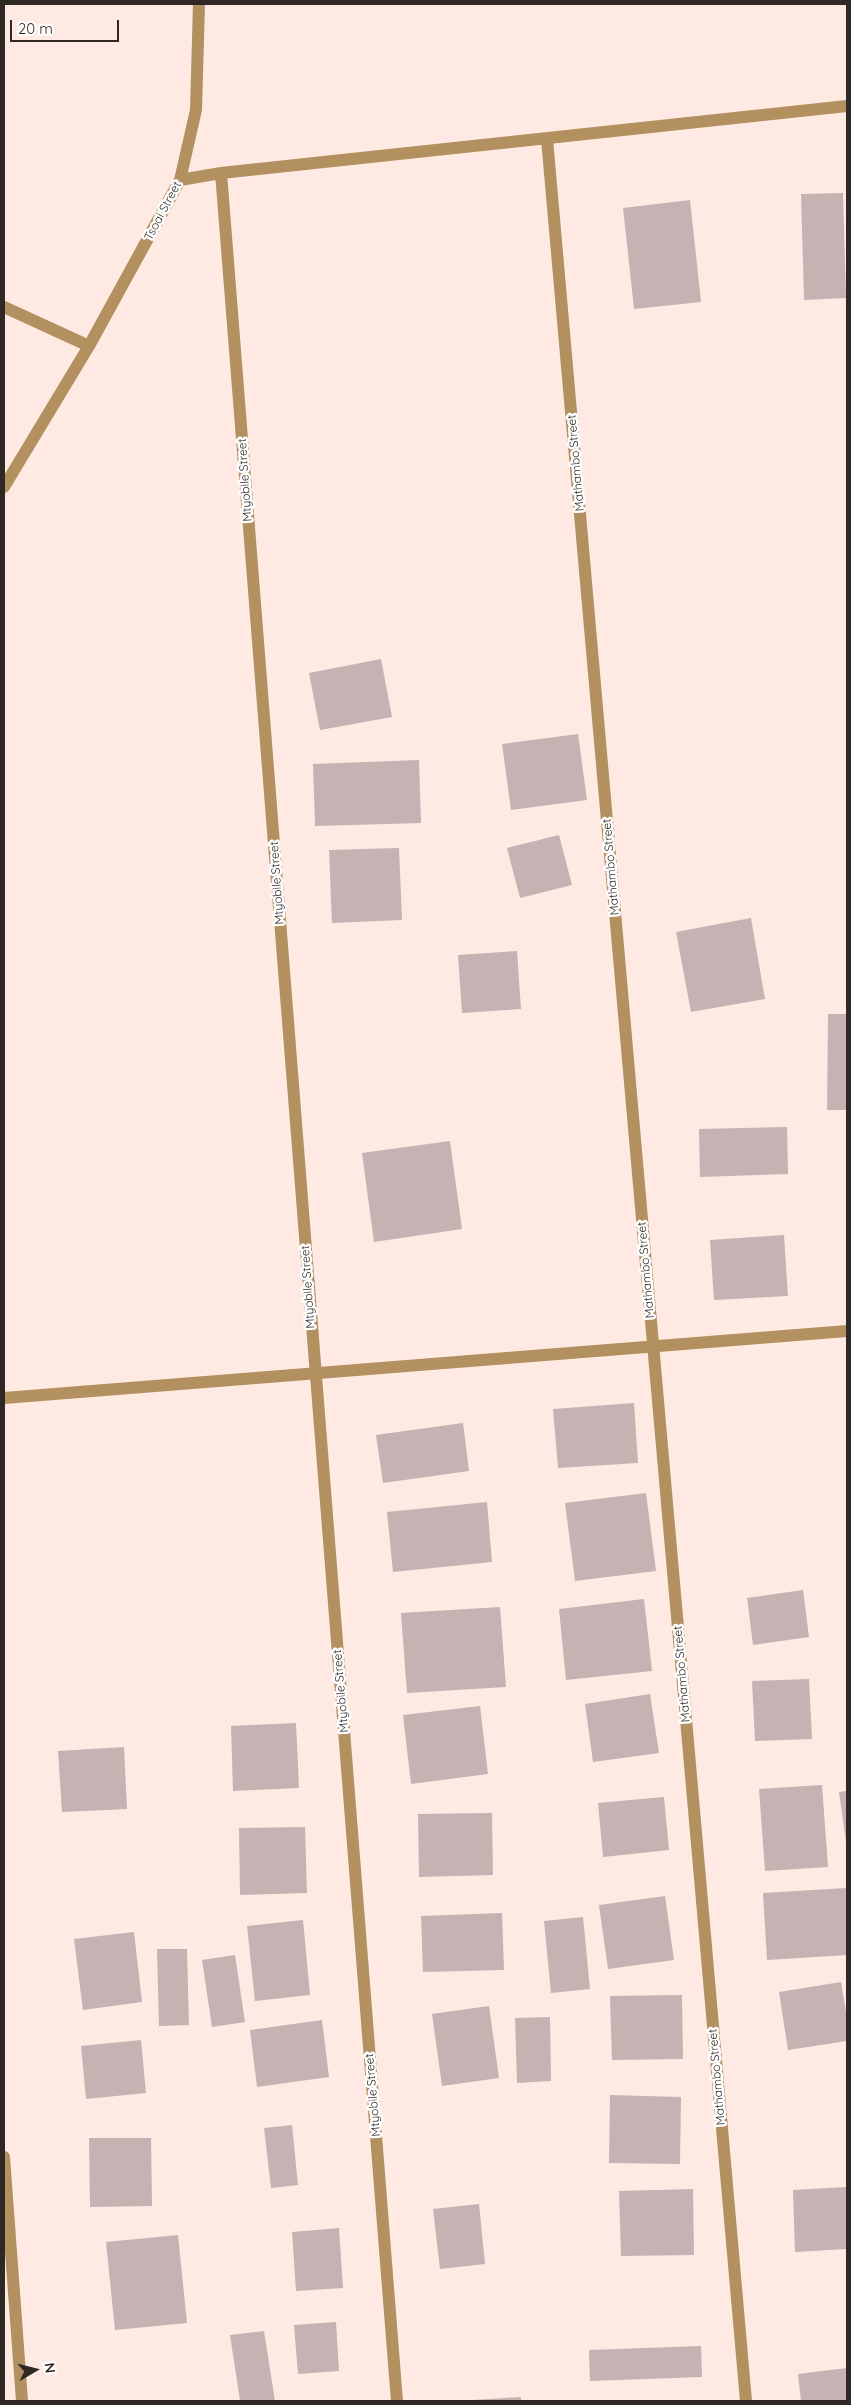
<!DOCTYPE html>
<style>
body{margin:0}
#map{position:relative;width:851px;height:2405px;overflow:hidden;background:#feeae2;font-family:Quicksand,sans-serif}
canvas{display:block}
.frame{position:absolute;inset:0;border:5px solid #2f2824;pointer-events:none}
.north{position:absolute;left:10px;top:2345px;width:50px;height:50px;-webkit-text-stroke:4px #fff;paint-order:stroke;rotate:82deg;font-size:14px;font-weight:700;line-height:20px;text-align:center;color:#2f2824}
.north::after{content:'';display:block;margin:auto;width:18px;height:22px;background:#2f2824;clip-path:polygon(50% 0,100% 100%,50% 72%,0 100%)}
.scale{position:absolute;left:10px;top:20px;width:109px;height:22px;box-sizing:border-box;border:2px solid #2f2824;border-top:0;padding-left:6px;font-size:15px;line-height:18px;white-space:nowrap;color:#2f2824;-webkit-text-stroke:4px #fff;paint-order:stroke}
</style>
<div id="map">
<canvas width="851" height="2405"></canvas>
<div class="frame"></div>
<div class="north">N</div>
<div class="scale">20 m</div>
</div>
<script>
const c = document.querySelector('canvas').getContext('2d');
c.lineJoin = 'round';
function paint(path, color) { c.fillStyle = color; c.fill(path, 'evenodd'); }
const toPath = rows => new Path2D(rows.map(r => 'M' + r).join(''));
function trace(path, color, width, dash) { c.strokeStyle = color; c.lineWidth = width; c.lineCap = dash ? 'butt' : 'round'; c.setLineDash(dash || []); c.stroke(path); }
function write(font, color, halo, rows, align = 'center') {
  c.font = font + ' Quicksand,sans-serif'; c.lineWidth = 5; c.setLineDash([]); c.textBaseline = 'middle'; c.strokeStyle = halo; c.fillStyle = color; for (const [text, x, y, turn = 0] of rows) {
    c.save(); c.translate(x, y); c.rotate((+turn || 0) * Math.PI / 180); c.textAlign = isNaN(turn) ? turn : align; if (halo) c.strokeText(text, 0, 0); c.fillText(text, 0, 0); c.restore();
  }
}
const building = toPath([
 [843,193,846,298,804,300,801,194],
 [690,200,701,302,634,309,623,208],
 [381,659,392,717,320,730,309,673],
 [578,734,587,800,511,810,502,744],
 [419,760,421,823,315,826,313,764],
 [559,835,572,885,520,898,507,848],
 [399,848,402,920,332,923,329,850],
 [751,918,765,999,691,1012,676,932],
 [517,951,521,1009,462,1013,458,955],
 [828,1014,847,1014,847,1110,827,1110],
 [787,1127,788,1174,700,1177,699,1129],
 [450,1141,462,1229,374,1242,362,1153],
 [784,1235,788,1296,714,1300,710,1240],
 [634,1403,638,1463,558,1468,553,1409],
 [463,1423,469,1471,383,1483,376,1435],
 [646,1493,656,1571,575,1581,565,1503],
 [487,1502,492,1562,393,1572,387,1512],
 [803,1590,809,1637,753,1645,747,1598],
 [644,1599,652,1671,566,1680,559,1609],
 [500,1607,506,1687,407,1693,401,1613],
 [809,1679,812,1739,755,1741,752,1681],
 [650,1694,659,1753,593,1762,585,1704],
 [480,1706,488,1774,411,1784,403,1715],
 [296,1723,299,1788,233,1791,231,1726],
 [124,1747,127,1809,62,1812,58,1751],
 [822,1785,828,1867,765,1871,759,1789],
 [847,1791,847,1842,846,1842,839,1792],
 [664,1797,669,1850,603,1857,598,1803],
 [492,1813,493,1875,419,1877,418,1814],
 [305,1827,307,1893,240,1895,239,1828],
 [846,1888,847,1955,767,1960,763,1893],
 [665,1896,674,1960,608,1969,599,1905],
 [502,1913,504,1970,423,1972,421,1916],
 [583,1917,590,1989,551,1993,544,1921],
 [303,1920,310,1995,255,2001,247,1926],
 [134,1932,142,2002,83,2010,74,1939],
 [157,1949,187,1949,189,2025,159,2026],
 [235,1955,245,2022,212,2027,202,1960],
 [841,1982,847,2018,847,2041,788,2050,779,1992],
 [682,1995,683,2059,612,2060,610,1996],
 [489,2006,499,2078,442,2086,432,2014],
 [550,2017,551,2081,517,2083,515,2018],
 [322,2020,329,2077,257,2087,250,2030],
 [141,2040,146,2093,86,2099,81,2046],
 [610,2095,681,2097,680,2164,609,2163],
 [292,2125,298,2185,271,2188,264,2128],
 [89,2138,151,2138,152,2206,90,2207],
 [847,2187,847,2249,795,2252,793,2190],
 [693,2189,694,2255,621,2256,619,2191],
 [479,2204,485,2264,440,2269,433,2209],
 [339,2228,343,2288,296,2291,292,2232],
 [178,2235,187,2323,115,2330,106,2242],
 [336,2322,339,2371,298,2374,294,2325],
 [264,2331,275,2401,240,2401,230,2335],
 [701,2346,702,2377,590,2381,589,2350],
 [847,2368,847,2401,801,2401,798,2374],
 [521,2397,521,2401,473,2401,473,2400]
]);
const minor = toPath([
 [547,139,746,2401],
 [221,173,397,2401],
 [180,180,221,173,847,106],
 [4,307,89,346],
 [4,487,89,346,180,180,196,110,199,4],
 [4,1398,847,1331],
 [4,2157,22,2401]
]);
const streetNames = [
 ["Tsoai Street",163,211,-62],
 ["Mathambo Street",576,463,-95],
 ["Mtyobile Street",245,480,-94],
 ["Mathambo Street",611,867,-95],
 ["Mtyobile Street",277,883,-94],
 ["Mathambo Street",646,1270,-95],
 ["Mtyobile Street",308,1287,-94],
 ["Mathambo Street",682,1674,-95],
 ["Mtyobile Street",341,1691,-95],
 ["Mathambo Street",717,2077,-95],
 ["Mtyobile Street",373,2095,-95]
];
paint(building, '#c7b1b2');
trace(minor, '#b39060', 12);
write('12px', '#2f2824', '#fff', streetNames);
</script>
